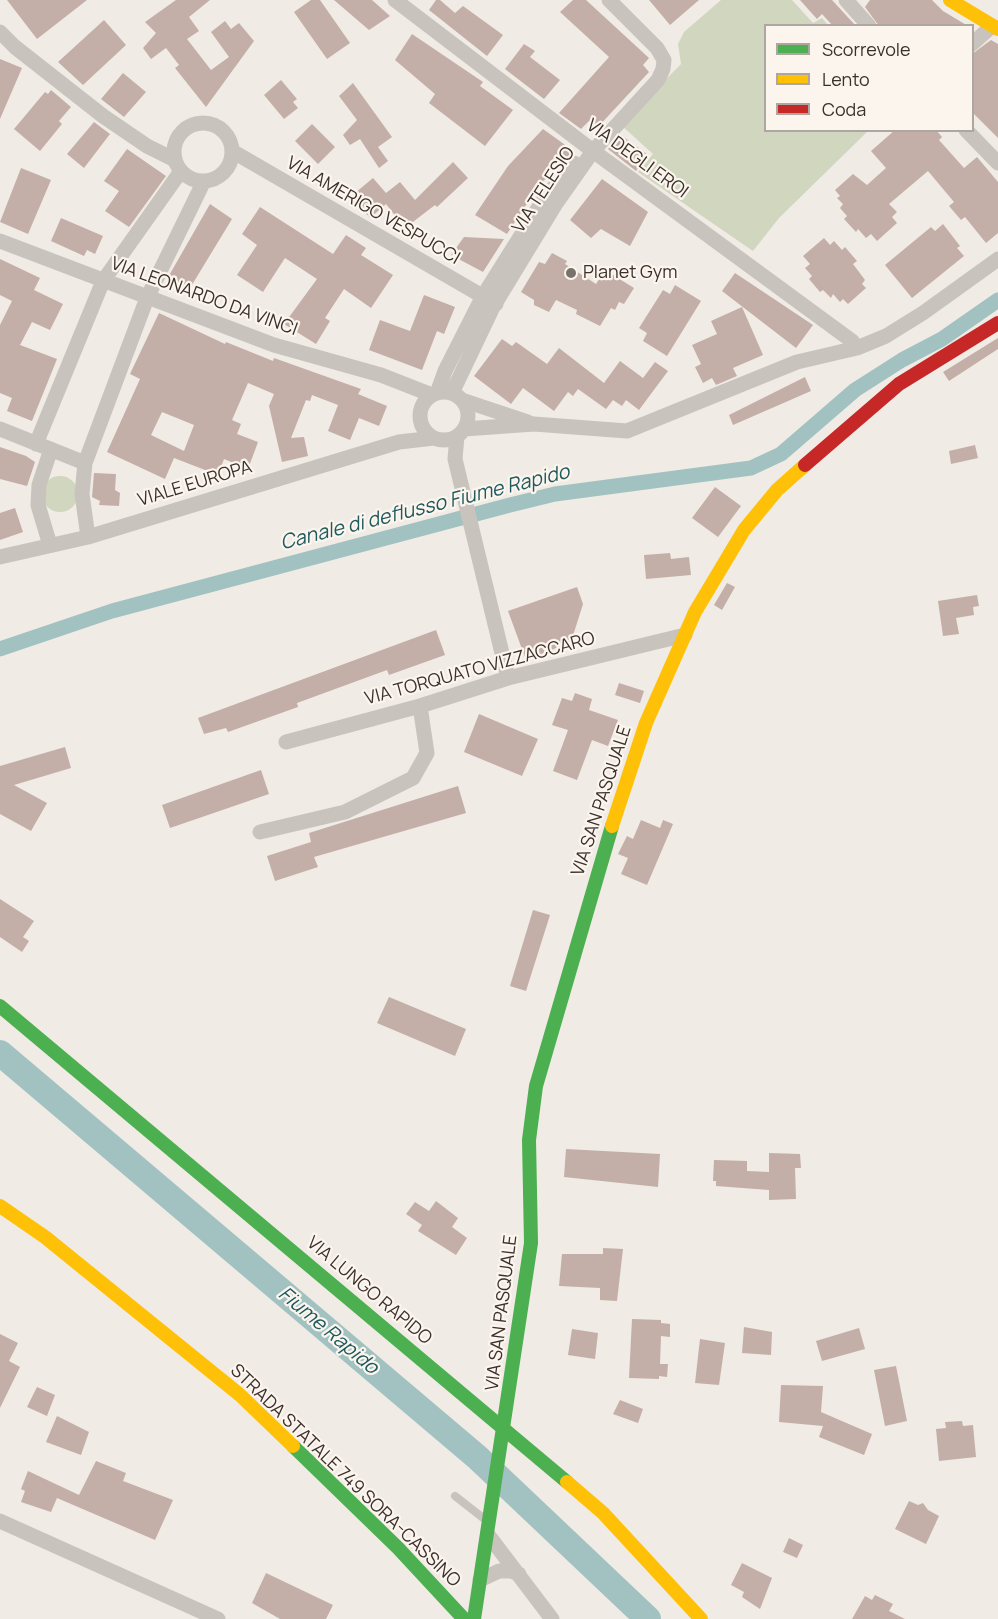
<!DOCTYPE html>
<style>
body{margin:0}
#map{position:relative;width:998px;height:1619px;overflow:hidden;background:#f0ebe5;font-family:Manrope,sans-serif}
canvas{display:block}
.legend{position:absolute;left:764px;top:24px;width:210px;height:108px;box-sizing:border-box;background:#fbf5ee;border:2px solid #aea6a0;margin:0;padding:8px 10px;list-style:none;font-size:18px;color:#3b302b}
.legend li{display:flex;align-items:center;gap:12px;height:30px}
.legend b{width:30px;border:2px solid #aea6a0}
</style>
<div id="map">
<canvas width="998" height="1619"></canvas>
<ul class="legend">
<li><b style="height:8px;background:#4caf50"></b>Scorrevole</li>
<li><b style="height:8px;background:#ffc107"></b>Lento</li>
<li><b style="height:8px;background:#c62828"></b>Coda</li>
</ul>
</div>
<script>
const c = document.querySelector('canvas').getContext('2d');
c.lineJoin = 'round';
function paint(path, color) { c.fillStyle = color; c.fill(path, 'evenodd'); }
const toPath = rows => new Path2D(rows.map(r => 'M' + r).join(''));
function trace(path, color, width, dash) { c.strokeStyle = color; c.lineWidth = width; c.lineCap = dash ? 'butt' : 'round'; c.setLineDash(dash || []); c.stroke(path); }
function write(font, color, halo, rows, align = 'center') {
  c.font = font + ' Manrope,sans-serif'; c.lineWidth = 4.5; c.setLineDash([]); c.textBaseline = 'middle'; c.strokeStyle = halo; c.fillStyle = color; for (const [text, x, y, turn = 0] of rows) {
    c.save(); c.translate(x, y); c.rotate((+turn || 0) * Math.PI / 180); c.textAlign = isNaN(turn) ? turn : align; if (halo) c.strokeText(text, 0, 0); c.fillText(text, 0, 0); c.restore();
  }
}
const green = toPath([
 [721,0,792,0,813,23,822,18,828,25,766,26,766,130,868,131,779,218,753,251,638,172,653,154,621,125,681,64,678,44,684,32],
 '42 494a18 18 0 1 1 36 0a18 18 0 1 1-36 0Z'
]);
const canal = toPath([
 [0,649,112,611,510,505,555,494,751,468,781,454,855,390,902,360,942,339,998,300]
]);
const river = toPath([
 [0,1053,477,1457,648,1619]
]);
const building = toPath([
 [7,0,87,0,37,39],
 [176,0,210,0,189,17,199,31,187,39,211,70,229,57,211,32,225,21,231,29,239,23,254,41,206,107,175,68,179,65,166,48,151,59,143,48,156,33,145,22],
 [311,0,320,0,350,43,327,59,294,12],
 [334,0,372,0,390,16,369,30],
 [436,0,440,0,455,13,463,6,503,35,487,56,429,10],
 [573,0,586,0,649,58,643,65,649,72,597,128,589,121,581,129,559,113,609,57,560,12],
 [649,0,699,0,670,25],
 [800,0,832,0,856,26,833,26,822,14,817,19],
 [870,0,932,0,943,11,968,26,879,26,865,7],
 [104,20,126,45,83,85,58,62],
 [412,34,483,82,480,86,513,110,485,146,429,103,435,94,395,60],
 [991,40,998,44,998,138,972,112,972,54],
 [524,44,535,51,530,57,560,80,544,99,505,69],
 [0,59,22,68,0,119],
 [123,73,146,92,124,117,101,99],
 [281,80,297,99,293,102,298,108,284,119,264,95],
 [353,83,392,137,378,147,388,161,379,168,360,139,350,145,343,135,357,120,339,96],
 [51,90,71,107,59,121,62,124,40,151,14,129,45,92,48,94],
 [94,122,110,134,84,168,67,154],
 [312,124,335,147,318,164,295,141],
 [543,129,575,152,539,185,507,234,475,215,508,166],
 [895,130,936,130,942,137,939,140,964,168,977,157,998,182,998,233,986,243,965,217,961,220,949,206,954,202,928,171,889,204,897,212,892,217,897,223,877,241,871,234,866,238,858,229,856,232,844,219,847,216,840,208,843,204,837,198,840,196,835,190,853,174,867,185,886,168,871,151],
 [621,135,648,155,636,171,608,149],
 [127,149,166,176,129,227,105,211,119,191,104,181],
 [453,162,468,178,437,207,435,205,405,228,386,204,370,218,356,202,359,199,355,193,373,178,386,193,400,182,415,200],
 [21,168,51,180,28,234,0,222],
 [602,179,648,212,630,246,601,229,591,238,570,220],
 [210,204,232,219,187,293,167,279],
 [260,207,333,254,346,235,366,248,361,255,393,275,371,308,344,289,325,318,330,321,316,344,284,324,317,279,285,258,263,292,237,275,257,245,242,234],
 [61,218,103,236,95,254,87,250,84,256,51,241],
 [943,224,960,246,957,248,964,256,912,298,885,265,931,227,935,231],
 [464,237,504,239,483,272,451,255],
 [824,238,830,245,834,241,842,250,845,247,857,261,853,264,865,280,862,284,866,288,848,304,843,299,840,302,833,294,831,298,823,290,820,292,809,279,812,276,805,268,810,264,803,256],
 [552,253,567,261,565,264,596,284,605,270,634,288,624,304,619,302,615,310,611,308,600,326,576,314,577,310,556,300,549,312,534,305,534,300,521,292,539,262,545,264],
 [0,259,40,278,34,290,63,304,50,330,32,322,20,345,57,359,32,421,7,411,12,398,0,393,0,325,12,301,0,295],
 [735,273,813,325,796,348,722,291],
 [675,285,701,301,667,356,643,341,647,333,639,328,663,290,670,294],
 [424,295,455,307,444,334,437,331,422,370,369,350,380,320,410,331],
 [742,307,763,355,733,368,737,376,716,385,712,378,703,383,695,367,701,364,692,345,717,334,711,321],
 [159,313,225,344,226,342,273,361,274,358,361,389,358,394,387,406,379,426,359,418,350,440,328,431,338,405,312,395,310,401,306,400,291,438,304,437,308,456,282,462,269,406,274,394,248,383,232,420,241,424,237,434,258,442,248,469,224,459,218,475,174,458,165,479,107,452,140,379,130,374],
 [162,412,194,425,184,451,151,435],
 [998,338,998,349,949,381,943,372],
 [502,339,512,346,516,342,547,364,559,348,604,383,620,361,643,378,655,362,668,371,639,410,626,400,622,406,613,400,606,409,578,389,573,396,568,392,554,411,523,388,511,404,474,376],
 [805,377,811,391,733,425,729,415],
 [975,445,978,458,951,464,949,451],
 [0,447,26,456,35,462,27,486,0,479],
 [94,473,116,474,115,490,120,493,119,506,99,505,100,501,92,497],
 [715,487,741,506,718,537,692,518],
 [15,508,23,532,0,540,0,513],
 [670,553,671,559,689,557,691,575,646,579,644,555],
 [727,583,735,587,722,610,714,605],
 [577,587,583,604,571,642,526,660,508,611],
 [977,595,979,606,973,607,974,615,956,618,959,634,943,636,938,601],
 [436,630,445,655,389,675,387,670,297,703,298,707,228,732,226,728,204,734,198,718],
 [619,683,644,691,640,703,615,695],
 [575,693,592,699,589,710,618,720,608,746,592,740,577,780,553,771,568,730,552,725,562,698,572,701],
 [479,714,538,739,522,776,464,752],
 [65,747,71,768,14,785,47,803,31,831,0,814,0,766],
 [261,770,269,794,170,828,162,805],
 [458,786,466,813,314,857,318,867,275,881,267,856,311,842,309,833],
 [641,820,660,828,663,820,673,824,647,885,621,874,628,858,618,854,627,836,633,839],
 [0,899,34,921,23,937,29,941,22,952,0,937],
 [533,910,550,915,526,991,510,986],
 [389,997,466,1029,455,1056,377,1023],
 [566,1149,660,1154,658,1187,564,1177],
 [769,1153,800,1154,801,1168,795,1168,796,1199,769,1200,769,1190,716,1186,716,1181,713,1181,714,1160,747,1161,747,1171,769,1172],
 [436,1201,458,1218,452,1227,467,1238,456,1255,418,1231,422,1225,406,1214,415,1202,429,1211],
 [603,1248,623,1249,617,1301,600,1300,600,1288,559,1286,562,1254,603,1254],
 [632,1319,661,1320,661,1323,670,1324,670,1337,661,1336,660,1364,668,1364,667,1377,659,1376,659,1379,629,1378],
 [744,1327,772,1332,771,1355,742,1353],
 [859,1328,865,1349,822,1361,816,1341],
 [572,1329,598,1333,595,1359,568,1355],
 [0,1334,18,1343,9,1361,20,1367,0,1408],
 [700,1339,725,1343,719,1385,695,1383],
 [896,1366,907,1421,885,1426,874,1370],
 [781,1385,823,1386,821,1412,872,1434,864,1455,819,1437,823,1426,779,1422],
 [37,1387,55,1395,47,1416,27,1407],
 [620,1400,643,1409,638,1423,613,1414],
 [57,1416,89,1432,81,1455,46,1442],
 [962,1421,963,1426,973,1425,976,1457,939,1461,936,1429,946,1428,945,1422],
 [96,1461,126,1473,123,1481,173,1500,155,1540,57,1498,51,1512,21,1502,25,1491,21,1489,28,1471,79,1495],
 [909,1501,918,1505,923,1503,928,1510,939,1516,926,1544,895,1529],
 [789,1538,803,1545,797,1558,783,1552],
 [742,1563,772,1578,760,1609,742,1597,744,1592,731,1585],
 [266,1573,333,1605,326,1619,280,1619,252,1603],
 [875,1595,893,1604,889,1611,905,1619,852,1619,865,1596,872,1600]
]);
const lane = toPath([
 [455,1496,487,1521]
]);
const street = toPath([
 [395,0,593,151,852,341,857,348],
 [846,0,869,26],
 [0,32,15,47,103,116,147,146,175,160],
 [972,44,992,26],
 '174 152a29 29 0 1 1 58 0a29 29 0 1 1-58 0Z',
 [966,130,998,163],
 [232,151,496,304],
 [0,241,274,345,381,375,432,395],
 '420 416a24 24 0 1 1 48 0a24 24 0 1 1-48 0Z',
 [437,393,445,371,483,296,544,199,574,163],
 [452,393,493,307,555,205,593,151,658,80,663,69,664,60,657,48,609,0],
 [462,400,528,422],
 [0,429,85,463],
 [464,429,534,424,627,431,797,362,857,348,886,336,923,313,998,259],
 [457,436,455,459,508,678],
 [36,444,103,281,181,171],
 [88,537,82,494,85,463,147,298,204,181],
 [50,545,38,505,39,485,51,449],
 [0,557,88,537,399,442,434,438],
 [286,742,420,706,508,678,685,635],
 [260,832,345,812,413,778,427,753,420,706],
 [0,1521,218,1619],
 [489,1536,552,1619],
 [480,1580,499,1571,511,1571,519,1574]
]);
const fast = toPath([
 [0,1006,567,1482],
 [293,1446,398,1548,464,1619],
 [474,1619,531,1243,529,1140,536,1086,612,826]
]);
const slow = toPath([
 [950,0,998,29],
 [612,826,646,723,695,612,744,530,777,490,805,465],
 [0,1206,45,1237,240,1395,293,1446],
 [567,1482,603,1513,701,1619]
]);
const jam = toPath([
 [805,465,899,384,998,323]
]);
const markers = [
 [571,273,6,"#7a716c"]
];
const streetNames = [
 ["VIA DEGLI EROI",637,159,36],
 ["VIA TELESIO",544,190,-57],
 ["VIA AMERIGO VESPUCCI",373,211,30],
 ["VIA LEONARDO DA VINCI",204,297,20],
 ["VIALE EUROPA",195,484,-17],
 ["VIA TORQUATO VIZZACCARO",480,669,-15],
 ["VIA SAN PASQUALE",602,801,-72],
 ["VIA LUNGO RAPIDO",369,1291,40],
 ["VIA SAN PASQUALE",502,1313,-83],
 ["STRADA STATALE 749 SORA-CASSINO",345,1476,44]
];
const poiNames = [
 ["Planet Gym",583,273]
];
const waterNames = [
 ["Canale di deflusso Fiume Rapido",425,508,-14],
 ["Fiume Rapido",328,1331,40]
];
paint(green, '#d1d6bf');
trace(canal, '#a1c2c1', 15);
trace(river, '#a1c2c1', 26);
paint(building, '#c3afa7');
trace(lane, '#c9c3be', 8);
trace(street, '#c9c3be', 15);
trace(fast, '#4caf50', 14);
trace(slow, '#ffc107', 14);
trace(jam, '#c62828', 14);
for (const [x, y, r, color] of markers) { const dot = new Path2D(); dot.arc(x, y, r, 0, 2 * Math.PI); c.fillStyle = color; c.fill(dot); trace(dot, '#fbf5ee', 2); }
write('18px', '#3b302b', '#fbf5ee', streetNames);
write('18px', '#3b302b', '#fbf5ee', poiNames, 'left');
write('italic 20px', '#1f5a5e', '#fbf5ee', waterNames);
</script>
